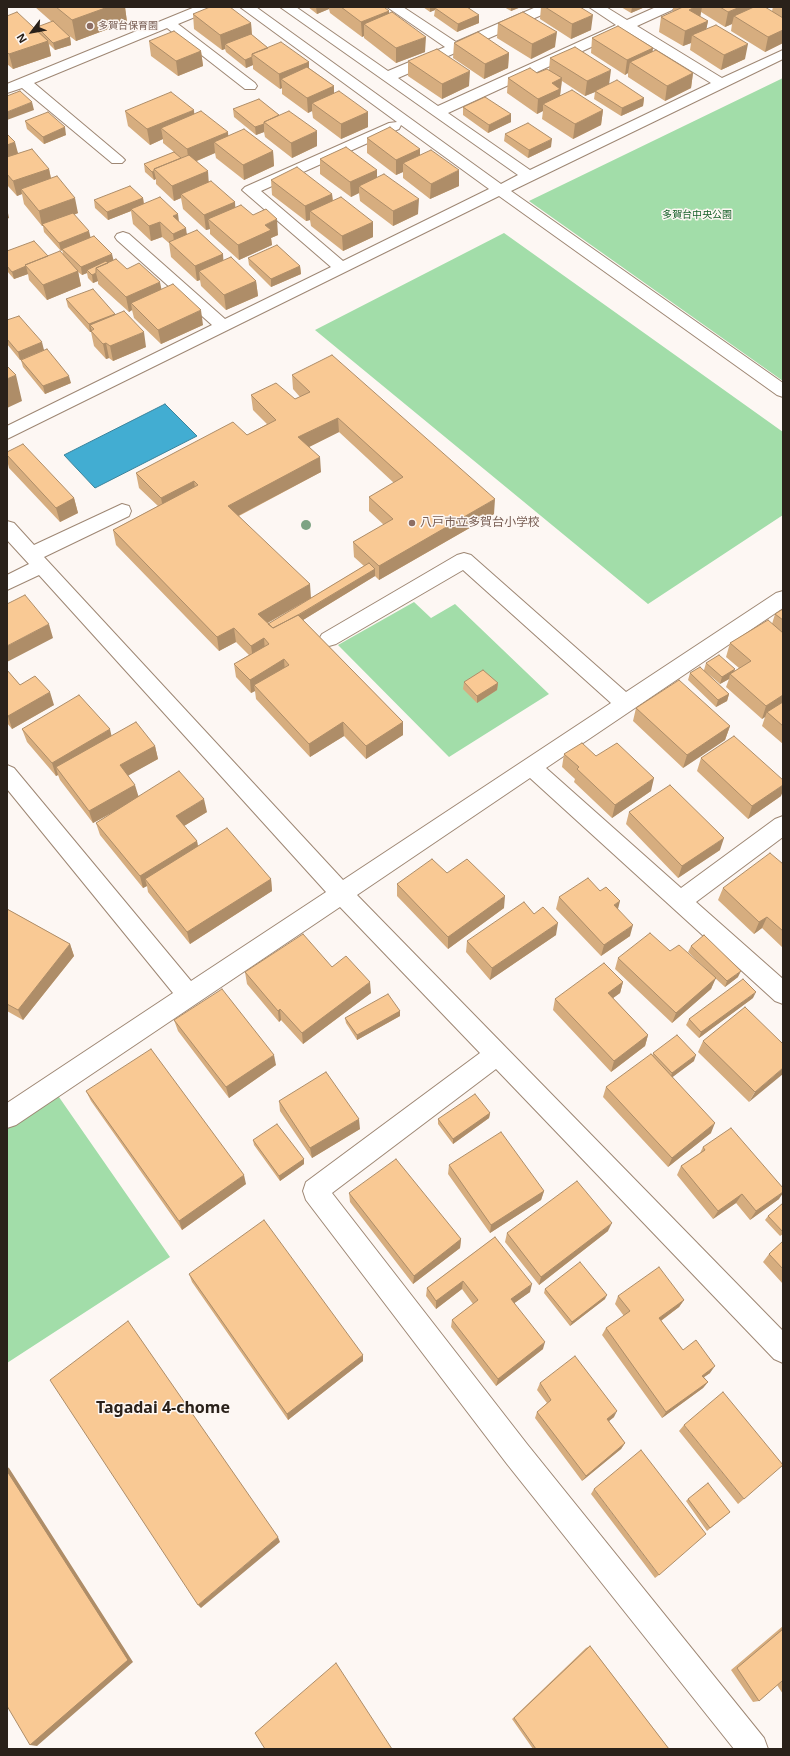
<!DOCTYPE html>
<meta charset="utf-8">
<style>
body{margin:0}
#map{position:relative;width:790px;height:1756px;overflow:hidden;background:#fdf7f3;font-family:"Noto Sans",sans-serif}
canvas{display:block}
.frame{position:absolute;inset:0;border:8px solid #2a211a;pointer-events:none}
.north{position:absolute;left:12px;top:12px;width:40px;height:40px;-webkit-text-stroke:3px #fdf7f3;paint-order:stroke;rotate:238deg;font-size:11px;font-weight:700;line-height:16px;text-align:center;color:#2a211a}
.north::after{content:'';display:block;margin:auto;width:14px;height:18px;background:#2a211a;clip-path:polygon(50% 0,100% 100%,50% 72%,0 100%)}
</style>
<div id="map">
<canvas width="790" height="1756"></canvas>
<div class="frame"></div>
<div class="north">N</div>
</div>
<script>
const c = document.querySelector('canvas').getContext('2d');
c.lineJoin = 'round';
function paint(path, color) { c.fillStyle = color; c.fill(path, 'evenodd'); }
const toPath = rows => new Path2D(rows.map(r => 'M' + r).join(''));
function trace(path, color, width, dash) { c.strokeStyle = color; c.lineWidth = width; c.lineCap = dash ? 'butt' : 'round'; c.setLineDash(dash || []); c.stroke(path); }
function write(font, color, halo, rows, align = 'center') {
  c.font = font + ' "Noto Sans","Noto Sans JP",sans-serif'; c.lineWidth = 3; c.setLineDash([]); c.textBaseline = 'middle'; c.strokeStyle = halo; c.fillStyle = color; for (const [text, x, y, turn = 0] of rows) {
    c.save(); c.translate(x, y); c.rotate((+turn || 0) * Math.PI / 180); c.textAlign = isNaN(turn) ? turn : align; if (halo) c.strokeText(text, 0, 0); c.fillText(text, 0, 0); c.restore();
  }
}
const green = toPath([
 [783,78,783,381,529,201],
 [504,233,783,432,783,515,648,604,315,330],
 [414,602,431,618,455,604,549,694,449,757,338,645],
 [52,1087,170,1257,7,1363,7,1117]
]);
const water = toPath([
 [165,404,197,436,95,488,64,455,165,404]
]);
const minor = toPath([
 [195,7,214,7,212,10,178,24,255,83,257,86,255,89,245,89,167,28,34,83,122,157,125,160,122,163,112,163,22,88,7,93,7,84,195,7],
 [240,7,256,7,501,184,518,175,280,7,296,7,388,71,445,47,387,7,403,7,456,42,536,7,555,7,553,10,398,78,438,106,616,25,589,7,606,7,627,20,656,7,674,7,672,10,637,26,722,78,783,50,783,59,511,191,783,383,783,397,777,395,499,196,7,439,7,426,212,325,117,240,115,237,117,234,123,232,129,234,225,319,331,267,242,190,245,187,389,123,397,122,240,7],
 [626,31,711,83,530,170,448,113,626,31],
 [401,125,489,189,343,261,261,191,399,129,401,125],
 [122,504,129,506,131,511,129,516,44,557,343,880,611,703,463,570,336,644,329,646,322,644,319,639,322,634,457,555,464,553,471,555,626,692,776,593,783,591,783,608,546,768,681,888,775,819,783,816,783,837,696,902,783,979,783,1004,775,1001,530,778,357,895,783,1331,783,1363,774,1359,496,1069,332,1193,527,1444,764,1738,768,1749,734,1749,507,1464,306,1200,303,1191,306,1182,480,1053,340,907,16,1125,7,1128,7,1103,173,993,7,789,7,765,14,768,191,981,326,892,39,575,7,590,7,575,29,564,7,540,7,521,14,523,34,545,122,504]
]);
const trees = [
 [306,525]
];
const wall = toPath([
 [35,7,125,7,127,22,76,41,63,31,70,37,71,45,55,50,49,44,51,56,13,69,7,64,7,16,38,31,37,27,52,22],
 [308,7,384,7,389,11,389,14,425,52,396,63,364,38,364,36,362,37,330,13,329,9,317,14],
 [423,7,470,7,470,9,479,23,457,32,434,16,435,10,430,12],
 [504,7,521,7,511,11],
 [541,7,580,7,591,30,571,39,540,19],
 [621,7,645,7,631,13],
 [673,7,752,7,751,8,772,11,773,7,783,7,783,43,765,52,731,31,732,24,725,27,701,12,700,17,708,21,706,29,745,59,721,70,690,50,691,43,683,46,659,32,661,17,673,12],
 [193,14,251,23,252,35,268,48,309,62,309,68,334,86,334,93,368,112,368,127,341,139,313,118,312,111,308,113,282,94,282,88,280,89,253,69,253,65,246,68,226,52,225,49,222,50,194,29],
 [498,23,555,47,531,59,497,38],
 [592,38,653,48,652,52,693,73,691,88,665,101,628,77,628,73,625,75,591,53],
 [149,41,201,51,203,66,178,76,151,56],
 [454,43,509,53,508,68,484,79,453,58],
 [550,58,610,84,644,98,643,106,621,116,594,99,595,92,585,96,562,81,560,96,603,110,601,125,573,139,542,119,543,111,537,114,507,93,508,78,537,73,549,70],
 [408,61,469,86,442,99,408,76],
 [463,107,511,114,511,122,488,133,463,115],
 [233,109,279,115,317,146,292,158,265,137,264,132,256,135,234,117],
 [125,111,194,114,228,136,273,151,274,166,244,180,216,158,215,153,197,161,209,182,235,202,235,208,253,215,278,235,271,238,272,245,239,260,210,234,210,229,206,230,183,209,181,198,174,201,156,184,156,179,154,180,145,172,144,164,174,152,163,143,163,139,150,145,128,126],
 [25,121,66,135,44,144,27,129],
 [7,134,18,153,49,169,51,178,78,213,74,215,90,237,113,260,127,269,161,289,203,325,161,344,134,318,132,310,129,312,98,284,98,281,93,283,88,278,87,273,82,275,78,272,81,286,47,300,29,280,28,274,14,279,7,271,7,251,48,256,63,254,62,250,61,251,44,232,43,226,42,226,24,204,22,194,17,196,7,185],
 [505,134,551,147,528,158,504,141],
 [367,138,420,149,420,155,459,186,430,199,403,178,403,172,396,175,367,153],
 [320,159,377,170,377,178,418,214,393,226,360,201,359,193,351,197,320,174],
 [271,180,332,194,333,200,373,222,373,237,343,251,311,226,310,220,306,221,272,195],
 [143,198,144,204,179,222,187,234,223,254,223,260,256,281,258,296,226,310,201,286,200,280,197,281,171,257,169,243,162,237,151,241,133,224,131,211,108,220,95,208,94,200],
 [248,258,300,266,301,274,271,287,249,265],
 [66,299,116,315,146,347,113,361,109,358,106,359,94,346,91,332,90,332,68,307],
 [7,320,44,350,71,383,45,394,23,367,21,360,20,360,7,344],
 [292,375,494,514,379,580,375,576,303,620,403,722,403,735,366,759,344,736,310,757,256,699,255,691,251,693,236,677,234,664,249,655,236,642,219,651,116,545,113,530,158,506,139,488,136,473,247,435,267,424,253,410,251,395,295,399,300,397,293,389],
 [339,432,394,483,369,497,369,511,384,525,353,542,354,557,364,566,268,624,268,623,311,598,239,516,321,472,309,447],
 [7,452,74,498,78,513,60,522,9,468,7,460],
 [783,609,783,744,762,726,765,717,762,719,726,687,729,679,720,684,706,672,729,694,727,701,716,707,688,680,690,673,704,670,706,663,735,671,739,668,726,657,730,643,772,624,775,614],
 [7,670,20,685,54,705,12,729,7,723],
 [464,682,498,683,497,690,477,703,463,689],
 [636,708,730,726,725,740,683,768,633,721],
 [22,729,112,736,155,746,158,759,128,775,138,796,207,812,184,826,197,841,198,846,271,879,272,891,190,944,148,892,147,886,143,888,100,835,96,823,115,811,93,823,60,780,58,775,56,776,27,742],
 [564,754,596,756,651,791,612,818,574,782,575,779,562,767],
 [701,758,781,796,748,819,697,771],
 [629,812,720,850,678,878,626,824],
 [783,864,783,948,762,928,754,934,718,900,723,888],
 [447,873,504,908,448,949,397,896,397,884],
 [559,897,630,936,601,956,556,909],
 [7,909,70,944,74,956,23,1020,7,1011],
 [534,914,556,935,490,980,466,952,467,941],
 [691,946,738,977,725,987,715,978,711,989,672,1023,615,969,618,958,710,973,688,952],
 [332,967,371,993,303,1044,281,1020,279,1022,247,984,245,972],
 [623,982,620,993,613,998,648,1035,645,1046,611,1072,553,1010,555,999],
 [753,998,699,1038,686,1025,689,1019],
 [400,1011,400,1016,357,1040,346,1023,345,1018],
 [174,1020,276,1065,229,1098,178,1031],
 [703,1041,783,1044,749,1102,698,1052],
 [653,1053,694,1061,672,1077,711,1133,668,1167,603,1097,606,1087,652,1056],
 [86,1091,246,1184,182,1230,91,1101],
 [279,1101,360,1129,312,1158,280,1111],
 [490,1113,489,1118,453,1144,438,1124,438,1119],
 [253,1140,304,1159,304,1164,280,1181,254,1145],
 [703,1147,779,1199,750,1220,736,1203,713,1219,677,1175,681,1166,700,1153],
 [449,1165,544,1191,541,1200,490,1233,448,1174],
 [349,1193,461,1239,460,1248,413,1284,350,1202],
 [783,1203,783,1234,780,1236,765,1220,768,1216],
 [608,1231,539,1285,505,1242,507,1233],
 [495,1237,530,1292,514,1303,543,1349,496,1386,451,1327,452,1320,473,1304,462,1289,436,1309,426,1296,427,1288],
 [783,1241,783,1284,763,1262,769,1254],
 [189,1274,363,1361,288,1420,192,1282],
 [545,1289,605,1299,570,1326,544,1293],
 [618,1296,684,1300,679,1307,661,1321,683,1350,710,1373,704,1377,708,1382,703,1388,662,1418,602,1335,606,1328,624,1316,615,1304],
 [540,1383,614,1417,609,1421,625,1443,621,1449,582,1481,535,1418,537,1412,547,1403,537,1390],
 [684,1425,744,1499,738,1504,679,1431],
 [594,1489,659,1575,655,1578,591,1494],
 [688,1499,730,1512,707,1531,686,1501],
 [783,1626,783,1694,777,1685,759,1701,753,1702,731,1670],
 [590,1646,669,1749,533,1749,512,1719,586,1648]
]);
const shadedWall = toPath([
 [108,7,125,7,127,22,76,41,72,20],
 [316,7,329,7,329,9,317,14],
 [430,7,442,7,435,8,435,10,430,12],
 [511,7,521,7,511,11],
 [632,7,645,7,631,13],
 [695,7,702,7,700,18,689,10],
 [740,7,752,7,750,15,734,16,732,24,725,27,728,12],
 [389,11,389,26,364,24,364,36,362,37,361,22],
 [479,15,479,23,457,32,458,24],
 [593,15,591,30,571,39,572,24],
 [708,21,705,36,692,35,691,43,683,46,685,31],
 [251,23,252,38,225,44,225,49,222,50,220,35],
 [783,30,783,43,765,52,768,37],
 [557,32,555,47,531,59,532,44],
 [70,37,71,45,55,50,53,43],
 [426,37,425,52,396,63,396,48],
 [48,41,51,56,13,69,9,54],
 [748,44,745,59,721,70,724,55],
 [653,48,651,63,630,62,628,73,625,75,627,60],
 [201,51,203,66,178,76,176,61],
 [509,53,508,68,484,79,485,64],
 [252,57,253,65,246,68,245,60],
 [309,62,309,77,281,79,282,88,280,89,279,74],
 [611,70,609,85,595,91,595,92,585,96,587,81],
 [470,71,469,86,442,99,442,84],
 [693,73,691,88,665,101,667,86],
 [562,78,559,104,543,104,543,111,537,114,538,99,552,83],
 [334,86,334,101,312,103,312,111,308,113,307,98],
 [644,98,643,106,621,116,622,108],
 [32,102,34,110,7,120,7,112],
 [194,110,195,125,161,128,163,139,150,145,147,129],
 [603,110,601,125,573,139,575,124],
 [368,112,368,127,341,139,341,124],
 [511,114,511,122,488,133,489,125],
 [264,124,264,132,256,135,255,127],
 [65,127,66,135,44,144,43,137],
 [317,131,317,146,292,158,291,143],
 [228,132,229,147,214,142,215,153,189,164,187,149],
 [552,139,551,147,528,158,529,150],
 [15,142,19,157,7,162,7,145],
 [420,149,420,164,403,163,403,172,396,175,396,160],
 [273,151,274,166,244,180,243,165],
 [49,169,52,184,21,189,22,194,17,196,13,181],
 [377,170,377,185,359,186,359,193,351,197,350,182],
 [459,170,459,186,430,199,431,184],
 [154,171,156,179,154,180,152,172],
 [208,171,209,186,181,194,181,198,174,201,172,186],
 [332,194,333,209,310,211,310,220,306,221,305,206],
 [75,198,78,213,44,225,42,224,43,226,42,226,39,211],
 [143,198,144,206,131,209,131,211,108,220,107,212],
 [419,199,418,214,393,226,393,211],
 [235,202,236,217,208,219,210,229,206,230,204,215],
 [7,208,9,218,7,219],
 [178,214,180,229,173,216],
 [277,219,278,235,271,238,272,245,239,260,238,245,265,225],
 [160,222,162,237,151,241,149,226],
 [373,222,373,237,343,251,342,236],
 [186,228,188,243,175,249,173,234],
 [89,231,91,239,62,249,62,250,61,251,59,243],
 [112,254,114,262,87,270,87,273,82,275,81,267],
 [223,254,224,269,199,271,200,280,197,281,195,266],
 [26,266,28,274,14,279,12,272],
 [300,266,301,274,271,287,271,279],
 [78,271,81,286,47,300,43,285],
 [96,273,98,281,93,283,92,275],
 [256,281,258,296,226,310,224,295],
 [160,282,163,297,131,303,132,310,129,312,126,297],
 [201,310,203,325,161,344,158,330],
 [115,314,117,321,90,325,92,331,91,331,91,332,90,332,89,324],
 [144,332,146,347,113,361,110,346],
 [42,342,44,350,20,360,18,352],
 [106,343,109,358,106,359,103,344],
 [16,375,22,401,7,408,7,379],
 [69,376,71,383,45,394,43,386],
 [338,418,339,432,299,452,298,437],
 [320,457,321,472,230,520,228,506],
 [194,481,196,495,164,513,161,498],
 [74,498,78,513,60,522,56,508],
 [495,499,494,514,379,580,379,566],
 [375,569,375,576,272,639,271,632],
 [310,584,311,598,260,627,258,614],
 [49,624,53,638,7,662,7,646],
 [234,628,236,642,219,651,217,637],
 [264,638,265,652,253,659,251,646],
 [284,659,285,673,254,685,255,691,251,693,250,680],
 [735,669,733,676,730,674,729,679,720,684,722,677],
 [498,683,497,690,477,703,477,696],
 [50,692,54,705,12,729,8,716],
 [729,694,727,701,716,707,718,700],
 [783,695,783,705,767,712,765,717,762,719,766,706],
 [343,722,344,736,310,757,309,744],
 [403,722,403,735,366,759,366,746],
 [730,726,725,740,683,768,687,755],
 [110,729,113,742,56,767,58,775,56,776,52,763],
 [155,746,158,759,124,778,120,765],
 [654,778,651,791,612,818,615,805],
 [135,785,139,798,93,823,89,811],
 [783,785,783,791,781,796,748,819,752,806],
 [204,799,207,812,179,829,176,816],
 [724,838,720,850,678,878,682,866],
 [197,841,199,853,145,879,147,886,143,888,140,876],
 [271,879,272,891,190,944,187,932],
 [505,896,504,908,448,949,448,937],
 [620,901,617,913,614,905],
 [767,917,762,928,754,934,759,922],
 [558,923,556,935,490,980,492,968],
 [633,925,630,936,601,956,604,945],
 [70,944,74,956,23,1020,18,1010],
 [741,971,738,977,725,987,727,981],
 [716,978,711,989,672,1023,676,1013],
 [370,982,371,993,303,1044,302,1033],
 [623,982,620,993,605,1004,608,993],
 [756,992,753,998,699,1038,701,1032],
 [280,1009,281,1020,279,1022,278,1011],
 [400,1011,400,1016,357,1040,357,1035],
 [648,1035,645,1046,611,1072,614,1061],
 [274,1055,276,1065,229,1098,226,1087],
 [696,1055,694,1061,670,1079,672,1073],
 [783,1068,783,1074,749,1102,755,1092],
 [490,1113,489,1118,453,1144,453,1139],
 [359,1119,360,1129,312,1158,310,1148],
 [715,1123,711,1133,668,1167,672,1158],
 [304,1159,304,1164,280,1181,279,1176],
 [244,1175,246,1184,182,1230,179,1221],
 [544,1191,541,1200,490,1233,491,1225],
 [783,1192,783,1193,779,1199,750,1220,756,1211],
 [742,1194,736,1203,713,1219,718,1211],
 [612,1223,608,1231,539,1285,541,1277],
 [461,1239,460,1248,413,1284,414,1276],
 [463,1281,462,1289,436,1309,436,1301],
 [532,1284,530,1292,509,1307,511,1299],
 [607,1295,605,1299,570,1326,572,1322],
 [684,1300,679,1307,655,1325,659,1318],
 [545,1342,543,1349,496,1386,498,1379],
 [363,1355,363,1361,288,1420,287,1414],
 [715,1366,710,1373,697,1382,702,1376],
 [708,1382,703,1388,662,1418,666,1412],
 [617,1411,614,1417,604,1425,607,1419],
 [625,1443,621,1449,582,1481,586,1476],
 [7,1467,9,1468,133,1662,37,1746,30,1745],
 [278,1537,280,1542,201,1608,198,1605]
]);
const building = toPath([
 [56,7,108,7,72,20,56,7],
 [210,7,230,7,251,23,220,35,193,14,210,7],
 [341,7,384,7,389,11,361,22,341,7],
 [437,7,467,7,479,15,458,24,435,8,437,7],
 [545,7,580,7,593,15,572,24,545,7],
 [683,7,695,7,689,10,708,21,685,31,661,17,683,7],
 [720,7,740,7,728,12,720,7],
 [754,7,765,7,783,18,783,30,768,37,734,16,754,7],
 [17,12,48,41,9,54,7,52,7,16,17,12],
 [392,12,426,37,396,48,364,24,392,12],
 [523,12,557,32,532,44,498,23,523,12],
 [53,21,70,37,53,43,37,27,53,21],
 [716,25,748,44,724,55,692,35,716,25],
 [618,26,653,48,627,60,592,38,618,26],
 [174,31,201,51,176,61,149,41,174,31],
 [478,32,509,53,485,64,454,43,478,32],
 [251,34,268,48,252,54,252,57,245,60,225,44,251,34],
 [281,42,309,62,279,74,252,54,281,42],
 [575,47,611,70,587,81,550,58,575,47],
 [437,49,470,71,442,84,408,61,437,49],
 [656,50,693,73,667,86,630,62,656,50],
 [307,67,334,86,307,98,281,79,307,67],
 [530,68,537,73,547,69,562,78,552,83,560,89,538,99,508,78,530,68],
 [617,80,644,98,622,108,595,91,617,80],
 [572,90,603,110,575,124,543,104,572,90],
 [20,91,32,102,7,112,7,96,20,91],
 [339,91,368,112,341,124,312,103,339,91],
 [171,92,194,110,147,129,125,111,171,92],
 [485,97,511,114,489,125,463,107,485,97],
 [259,99,279,115,264,122,264,124,255,127,233,109,259,99],
 [201,111,228,132,187,149,161,128,201,111],
 [289,111,317,131,291,143,264,122,289,111],
 [48,112,65,127,43,137,25,121,48,112],
 [528,123,552,139,529,150,505,134,528,123],
 [390,127,420,149,396,160,367,138,390,127],
 [244,129,273,151,243,165,214,142,244,129],
 [7,134,15,142,7,145,7,134],
 [346,147,377,170,350,182,320,159,346,147],
 [32,149,49,169,13,181,7,174,7,157,32,149],
 [431,150,459,170,431,184,403,163,431,150],
 [174,152,181,158,154,169,154,171,152,172,144,164,174,152],
 [189,155,208,171,172,186,154,169,189,155],
 [297,167,332,194,305,206,271,180,297,167],
 [384,174,419,199,393,211,359,186,384,174],
 [57,176,75,198,39,211,21,189,57,176],
 [211,181,235,202,204,215,181,194,211,181],
 [130,186,143,198,107,212,94,200,130,186],
 [160,197,178,214,173,216,186,228,173,234,160,222,149,226,131,209,160,197],
 [341,197,373,222,342,236,310,211,341,197],
 [241,205,253,215,266,209,277,219,265,225,271,230,238,245,208,219,241,205],
 [73,213,89,231,59,243,42,224,73,213],
 [197,230,223,254,195,266,169,242,197,230],
 [94,236,112,254,81,267,62,249,94,236],
 [34,241,48,256,25,265,26,266,12,272,7,266,7,251,34,241],
 [277,245,300,266,271,279,248,258,277,245],
 [60,251,78,271,43,285,25,265,60,251],
 [231,257,256,281,224,295,199,271,231,257],
 [116,259,127,269,139,263,160,282,126,297,96,268,116,259],
 [106,261,108,263,96,268,96,273,92,275,87,270,106,261],
 [173,284,201,310,158,330,131,303,173,284],
 [93,289,115,314,89,324,66,299,93,289],
 [124,311,144,332,110,346,106,343,103,344,91,331,94,329,90,325,124,311],
 [19,316,42,342,18,352,7,339,7,320,19,316],
 [47,349,69,376,43,386,21,360,47,349],
 [332,355,495,499,379,566,353,542,393,519,369,497,403,477,338,418,298,437,320,457,228,506,310,584,258,614,273,628,298,615,403,722,366,746,343,722,309,744,254,685,289,665,284,659,250,680,234,664,269,644,264,638,251,646,234,628,217,637,113,530,198,485,194,481,161,498,136,473,233,422,247,435,276,420,251,395,276,383,295,399,310,392,292,375,332,355],
 [7,366,16,375,7,379,7,366],
 [23,444,74,498,56,508,7,455,7,452,23,444],
 [369,563,375,569,298,615,273,628,268,624,369,563],
 [25,595,49,624,7,646,7,604,25,595],
 [783,609,783,620,775,614,783,609],
 [768,620,783,633,783,695,766,706,730,674,751,661,730,643,768,620],
 [719,655,735,669,722,677,706,663,719,655],
 [700,667,729,694,718,700,690,673,700,667],
 [7,670,20,685,35,676,50,692,8,716,7,715,7,670],
 [483,670,498,683,477,696,464,682,483,670],
 [679,680,730,726,687,755,636,708,679,680],
 [79,695,110,729,52,763,22,729,79,695],
 [783,702,783,726,767,712,783,702],
 [136,722,155,746,120,765,135,785,89,811,56,767,136,722],
 [734,736,783,780,783,785,752,806,701,758,734,736],
 [582,743,596,756,617,743,654,778,615,805,577,769,579,767,564,754,582,743],
 [179,771,204,799,176,816,197,841,140,876,96,823,179,771],
 [670,785,724,838,682,866,629,812,670,785],
 [227,828,271,879,187,932,145,879,227,828],
 [770,853,783,864,783,931,767,917,759,922,723,888,770,853],
 [432,859,447,873,467,859,505,896,448,937,397,884,432,859],
 [588,878,600,891,606,887,620,901,614,905,633,925,604,945,559,897,588,878],
 [524,902,534,914,543,907,558,923,492,968,467,941,524,902],
 [7,909,70,944,18,1010,7,1004,7,909],
 [650,933,670,951,679,945,716,978,676,1013,618,958,650,933],
 [303,934,332,967,346,956,370,982,302,1033,280,1009,278,1011,245,972,303,934],
 [704,935,741,971,727,981,691,946,704,935],
 [604,963,623,982,608,993,648,1035,614,1061,555,999,604,963],
 [743,979,756,992,701,1032,689,1019,743,979],
 [222,989,274,1055,226,1087,174,1020,222,989],
 [388,994,400,1011,357,1035,345,1018,388,994],
 [745,1007,783,1044,783,1068,755,1092,703,1041,745,1007],
 [677,1035,696,1055,672,1073,653,1053,677,1035],
 [151,1049,244,1175,179,1221,86,1091,151,1049],
 [651,1054,715,1123,672,1158,606,1087,651,1054],
 [326,1072,359,1119,310,1148,279,1101,326,1072],
 [475,1094,490,1113,453,1139,438,1119,475,1094],
 [277,1124,304,1159,279,1176,253,1140,277,1124],
 [731,1128,783,1188,783,1192,756,1211,742,1194,718,1211,681,1166,705,1150,703,1147,731,1128],
 [501,1132,544,1191,491,1225,449,1165,501,1132],
 [396,1159,461,1239,414,1276,349,1193,396,1159],
 [577,1181,612,1223,541,1277,507,1233,577,1181],
 [783,1203,783,1232,768,1216,783,1203],
 [264,1220,363,1355,287,1414,189,1274,264,1220],
 [495,1237,532,1284,511,1299,545,1342,498,1379,452,1320,478,1300,463,1281,436,1301,427,1288,495,1237],
 [783,1241,783,1269,769,1254,783,1241],
 [580,1262,607,1295,572,1322,545,1289,580,1262],
 [659,1267,684,1300,659,1318,683,1350,696,1340,715,1366,702,1376,708,1382,666,1412,606,1328,630,1311,618,1296,659,1267],
 [128,1321,278,1537,198,1605,50,1380,128,1321],
 [575,1356,617,1411,607,1419,625,1443,586,1476,537,1412,551,1400,540,1383,575,1356],
 [723,1392,783,1465,744,1499,684,1425,723,1392],
 [641,1450,706,1534,659,1575,594,1489,641,1450],
 [7,1471,128,1660,30,1745,7,1706,7,1471],
 [708,1483,730,1512,710,1528,688,1499,708,1483],
 [783,1629,783,1682,782,1681,759,1701,737,1668,783,1629],
 [590,1646,669,1749,536,1749,514,1718,590,1646],
 [336,1663,392,1749,265,1749,255,1733,336,1663]
]);
const markers = [
 [90,26,4,"#8d6e63"],
 [412,523,4,"#8d6e63"]
];
const farEducationnames = [
 ["多賀台保育園",98,26]
];
const farParknames = [
 ["多賀台中央公園",697,215]
];
const educationNames = [
 ["八戸市立多賀台小学校",420,523]
];
const nearNeighbourhoodnames = [
 ["Tagadai 4-chome",163,1408]
];
paint(green, '#a2dda9');
paint(water, '#42add2');
trace(water, '#3b839b', 1);
trace(minor, '#9e8774', 2);
paint(minor, '#fff');
c.fillStyle = '#7da383';
for (const [x, y] of trees) { c.beginPath(); c.arc(x, y, 5, 0, 2 * Math.PI); c.fill(); }
paint(wall, '#d6ad7f');
paint(shadedWall, '#ae8d68');
paint(building, '#f9c994');
trace(building, '#ae8d68', 1);
for (const [x, y, r, color] of markers) { const dot = new Path2D(); dot.arc(x, y, r, 0, 2 * Math.PI); c.fillStyle = color; c.fill(dot); trace(dot, '#fdf7f3', 1.5); }
write('10px', '#785e54', '#fdf7f3', farEducationnames, 'left');
write('10px', '#155f28', '#fdf7f3', farParknames);
write('12px', '#785e54', '#fdf7f3', educationNames, 'left');
write('bold 16px', '#2a211a', '#fdf7f3', nearNeighbourhoodnames);
</script>
